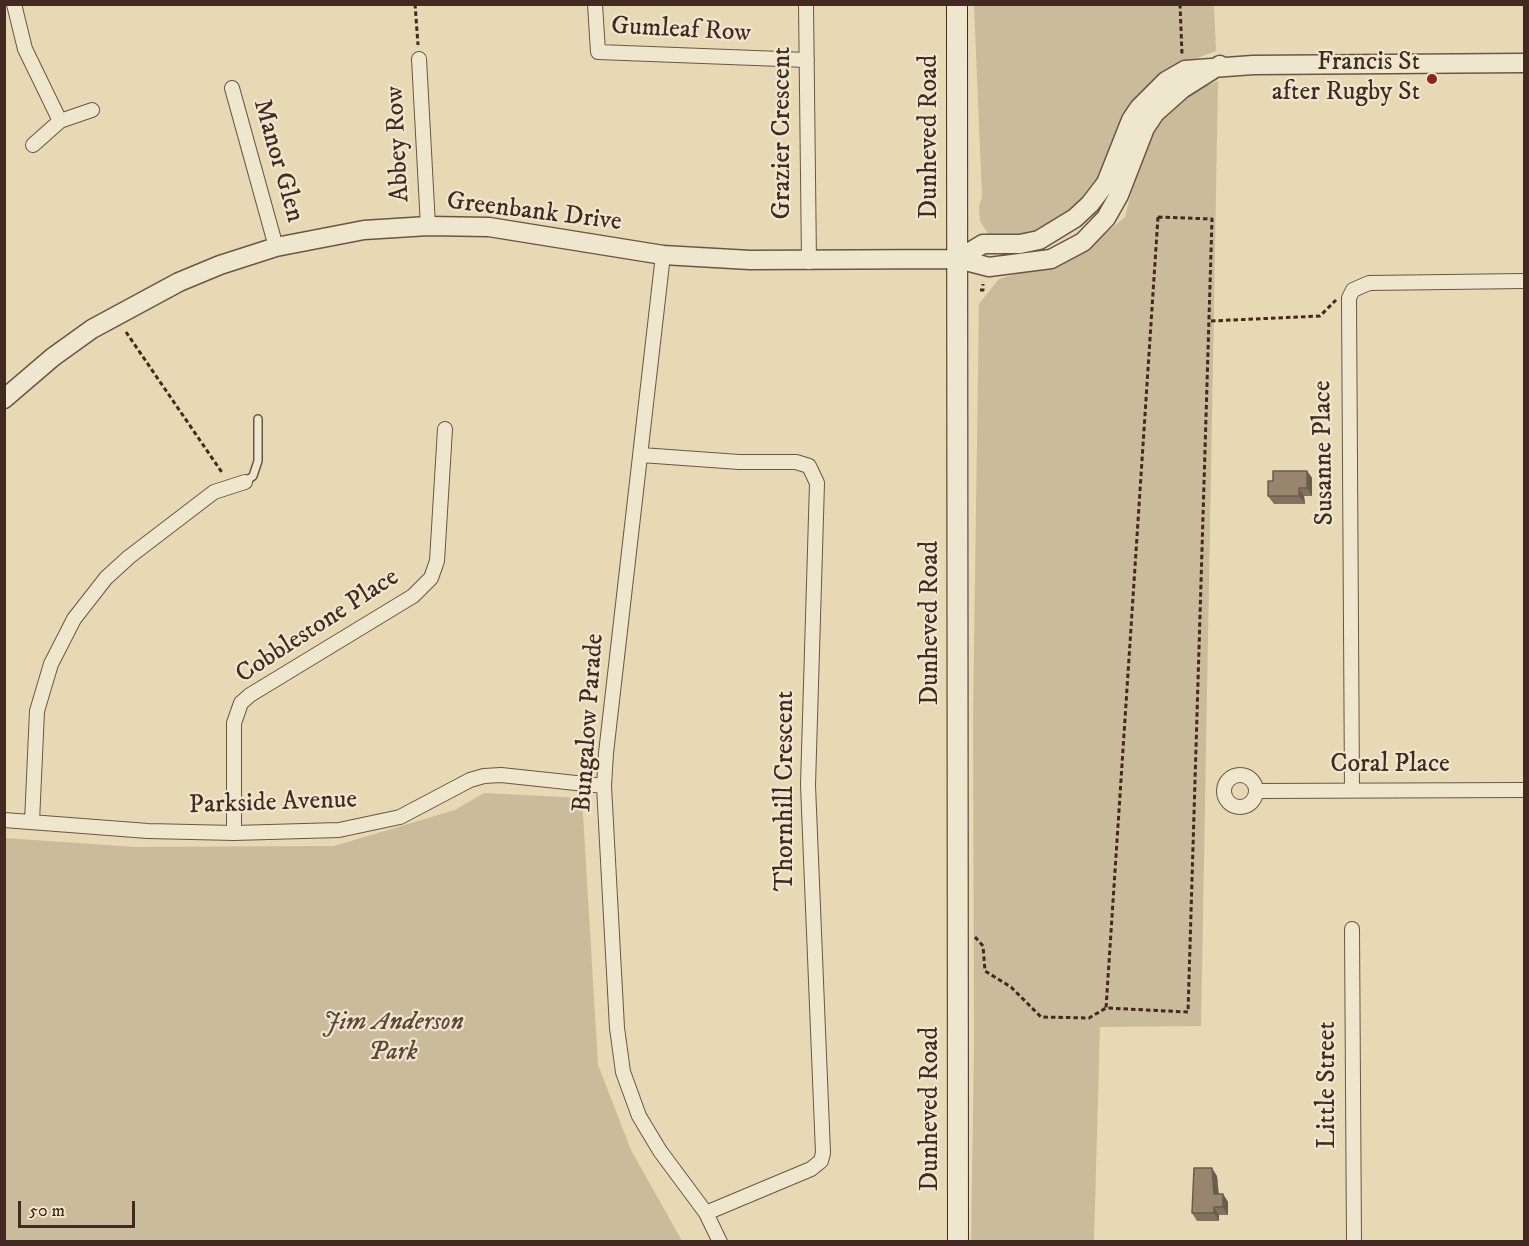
<!DOCTYPE html>
<style>
body{margin:0}
#map{position:relative;width:1529px;height:1246px;overflow:hidden;background:#e6d9b3;font-family:"IM FELL DW Pica",serif}
canvas{display:block}
.frame{position:absolute;inset:0;border:6px solid #422a21;pointer-events:none}
.scale{position:absolute;left:18px;top:1201px;width:117px;height:27px;box-sizing:border-box;border:3px solid #422a21;border-top:0;padding-left:8px;font-size:18px;line-height:21px;white-space:nowrap;color:#422a21;-webkit-text-stroke:4px #efe6ce;paint-order:stroke}
</style>
<div id="map">
<canvas width="1529" height="1246"></canvas>
<div class="frame"></div>
<div class="scale">50 m</div>
</div>
<script>
const c = document.querySelector('canvas').getContext('2d');
c.lineJoin = 'round';
function paint(path, color) { c.fillStyle = color; c.fill(path, 'evenodd'); }
const toPath = rows => new Path2D(rows.map(r => 'M' + r).join(''));
function trace(path, color, width, dash) { c.strokeStyle = color; c.lineWidth = width; c.lineCap = dash ? 'butt' : 'round'; c.setLineDash(dash || []); c.stroke(path); }
function write(font, color, halo, rows, align = 'center') {
  c.font = font + ' "IM FELL DW Pica",serif'; c.lineWidth = 4.5; c.setLineDash([]); c.textBaseline = 'middle'; c.strokeStyle = halo; c.fillStyle = color; for (const [text, x, y, turn = 0] of rows) {
    c.save(); c.translate(x, y); c.rotate((+turn || 0) * Math.PI / 180); c.textAlign = isNaN(turn) ? turn : align; if (halo) c.strokeText(text, 0, 0); c.fillText(text, 0, 0); c.restore();
  }
}
const green = toPath([
 [974,5,1214,5,1216,51,1171,68,1087,197,1052,226,1032,235,1002,239,989,235,980,221,979,207,982,197],
 [1218,81,1201,1026,1100,1027,1094,1241,971,1242,974,1049,973,717,979,304,999,279,1079,256,1125,217,1139,163,1152,131,1171,105,1194,91],
 [484,793,582,798,598,1065,631,1150,682,1241,5,1241,5,838,135,847,334,846,455,810]
]);
const path = toPath([
 [415,4,418,45],
 [1180,4,1182,54],
 [1158,217,1212,219,1188,1012,1106,1008,1158,217],
 [980,290,983,290,983,284],
 [1211,321,1320,316,1336,300],
 [126,332,223,474],
 [975,937,983,946,985,971,1011,987,1041,1017,1089,1018,1106,1008]
]);
const service = toPath([
 [245,482,253,476,258,461,258,419]
]);
const minor = toPath([
 [14,4,25,49,60,121],
 [595,4,598,52,807,60],
 [806,4,809,262],
 [419,59,428,226],
 [232,88,276,247],
 [33,145,60,121,92,110],
 [663,255,606,753,604,786,617,1028,623,1072,639,1116,660,1151,706,1213,720,1242],
 [641,455,739,462,796,462,809,466,817,483,808,785,823,1153,821,1161,811,1169,706,1213],
 '1224 791a16 16 0 1 1 32 0a16 16 0 1 1-32 0Z',
 [1352,790,1349,298,1353,290,1369,283,1524,281],
 [1256,791,1524,790],
 [4,820,148,831,234,833,339,830,400,817,470,780,484,776,501,775,604,786],
 [32,822,37,711,51,664,74,619,106,578,129,557,214,492,245,482],
 [234,833,234,723,241,703,250,695,413,596,431,578,437,561,445,429],
 [1352,929,1354,1242]
]);
const tertiary = toPath([
 [958,259,983,244,1020,244,1039,240,1075,218,1090,204,1106,183,1131,120,1139,108,1166,81,1185,70,1253,65,1524,63],
 [4,399,53,357,92,329,179,282,220,265,276,247,364,230,428,226,489,227,663,255,750,260,958,259,989,267,1051,259,1083,242,1106,218,1119,195,1145,128,1155,113,1182,89,1220,65]
]);
const secondary = toPath([
 [957,4,958,1242]
]);
const wall = toPath([
 [1307,471,1312,478,1312,496,1304,496,1305,504,1274,504,1268,496,1273,481],
 [1217,1176,1219,1194,1223,1194,1228,1202,1228,1215,1219,1215,1219,1221,1197,1221,1192,1213]
]);
const shadedWall = toPath([
 [1307,471,1312,478,1312,496,1307,488],
 [1299,488,1304,496,1305,504,1299,496],
 [1212,1168,1217,1176,1219,1202,1214,1194],
 [1223,1194,1228,1202,1228,1215,1223,1207],
 [1214,1207,1219,1215,1219,1221,1214,1213]
]);
const building = toPath([
 [1273,471,1307,471,1307,488,1299,488,1299,496,1268,496,1268,481,1273,481,1273,471],
 [1194,1168,1212,1168,1214,1194,1223,1194,1223,1207,1214,1207,1214,1213,1192,1213,1194,1168]
]);
const markers = [
 [1432,79,6,"#8f2418"]
];
const streetNames = [
 ["Gumleaf Row",681,31,3],
 ["Grazier Crescent",784,133,-90],
 ["Dunheved Road",931,137,-90],
 ["Abbey Row",399,144,-93],
 ["Manor Glen",277,161,74],
 ["Greenbank Drive",534,213,7],
 ["Susanne Place",1325,453,-91],
 ["Dunheved Road",932,623,-90],
 ["Cobblestone Place",318,627,-33],
 ["Bungalow Parade",590,723,-86],
 ["Coral Place",1390,766],
 ["Thornhill Crescent",787,791,-90],
 ["Parkside Avenue",273,804,-2],
 ["Little Street",1329,1085,-90],
 ["Dunheved Road",932,1109,-90]
];
const poiNames = [
 ["Francis St",1420,64],
 ["after Rugby St",1420,94]
];
const parkNames = [
 ["Jim Anderson",393,1024],
 ["Park",393,1054]
];
paint(green, '#cabb9a');
trace(service, '#6b5646', 10);
trace(minor, '#6b5646', 16);
trace(tertiary, '#6b5646', 21);
trace(secondary, '#422a21', 22);
trace(path, '#422a21', 3, [4.5, 3]);
trace(service, '#efe6ce', 7);
trace(minor, '#efe6ce', 14);
trace(tertiary, '#efe6ce', 18);
trace(secondary, '#efe6ce', 20);
paint(wall, '#82725e');
paint(shadedWall, '#6a5d4c');
paint(building, '#97856d');
trace(building, '#6a5d4c', 1.5);
for (const [x, y, r, color] of markers) { const dot = new Path2D(); dot.arc(x, y, r, 0, 2 * Math.PI); c.fillStyle = color; c.fill(dot); trace(dot, '#efe6ce', 2); }
write('26px', '#422a21', '#efe6ce', streetNames);
write('26px', '#422a21', '#efe6ce', poiNames, 'right');
write('italic 26px', '#5d4739', '#efe6ce', parkNames);
</script>
